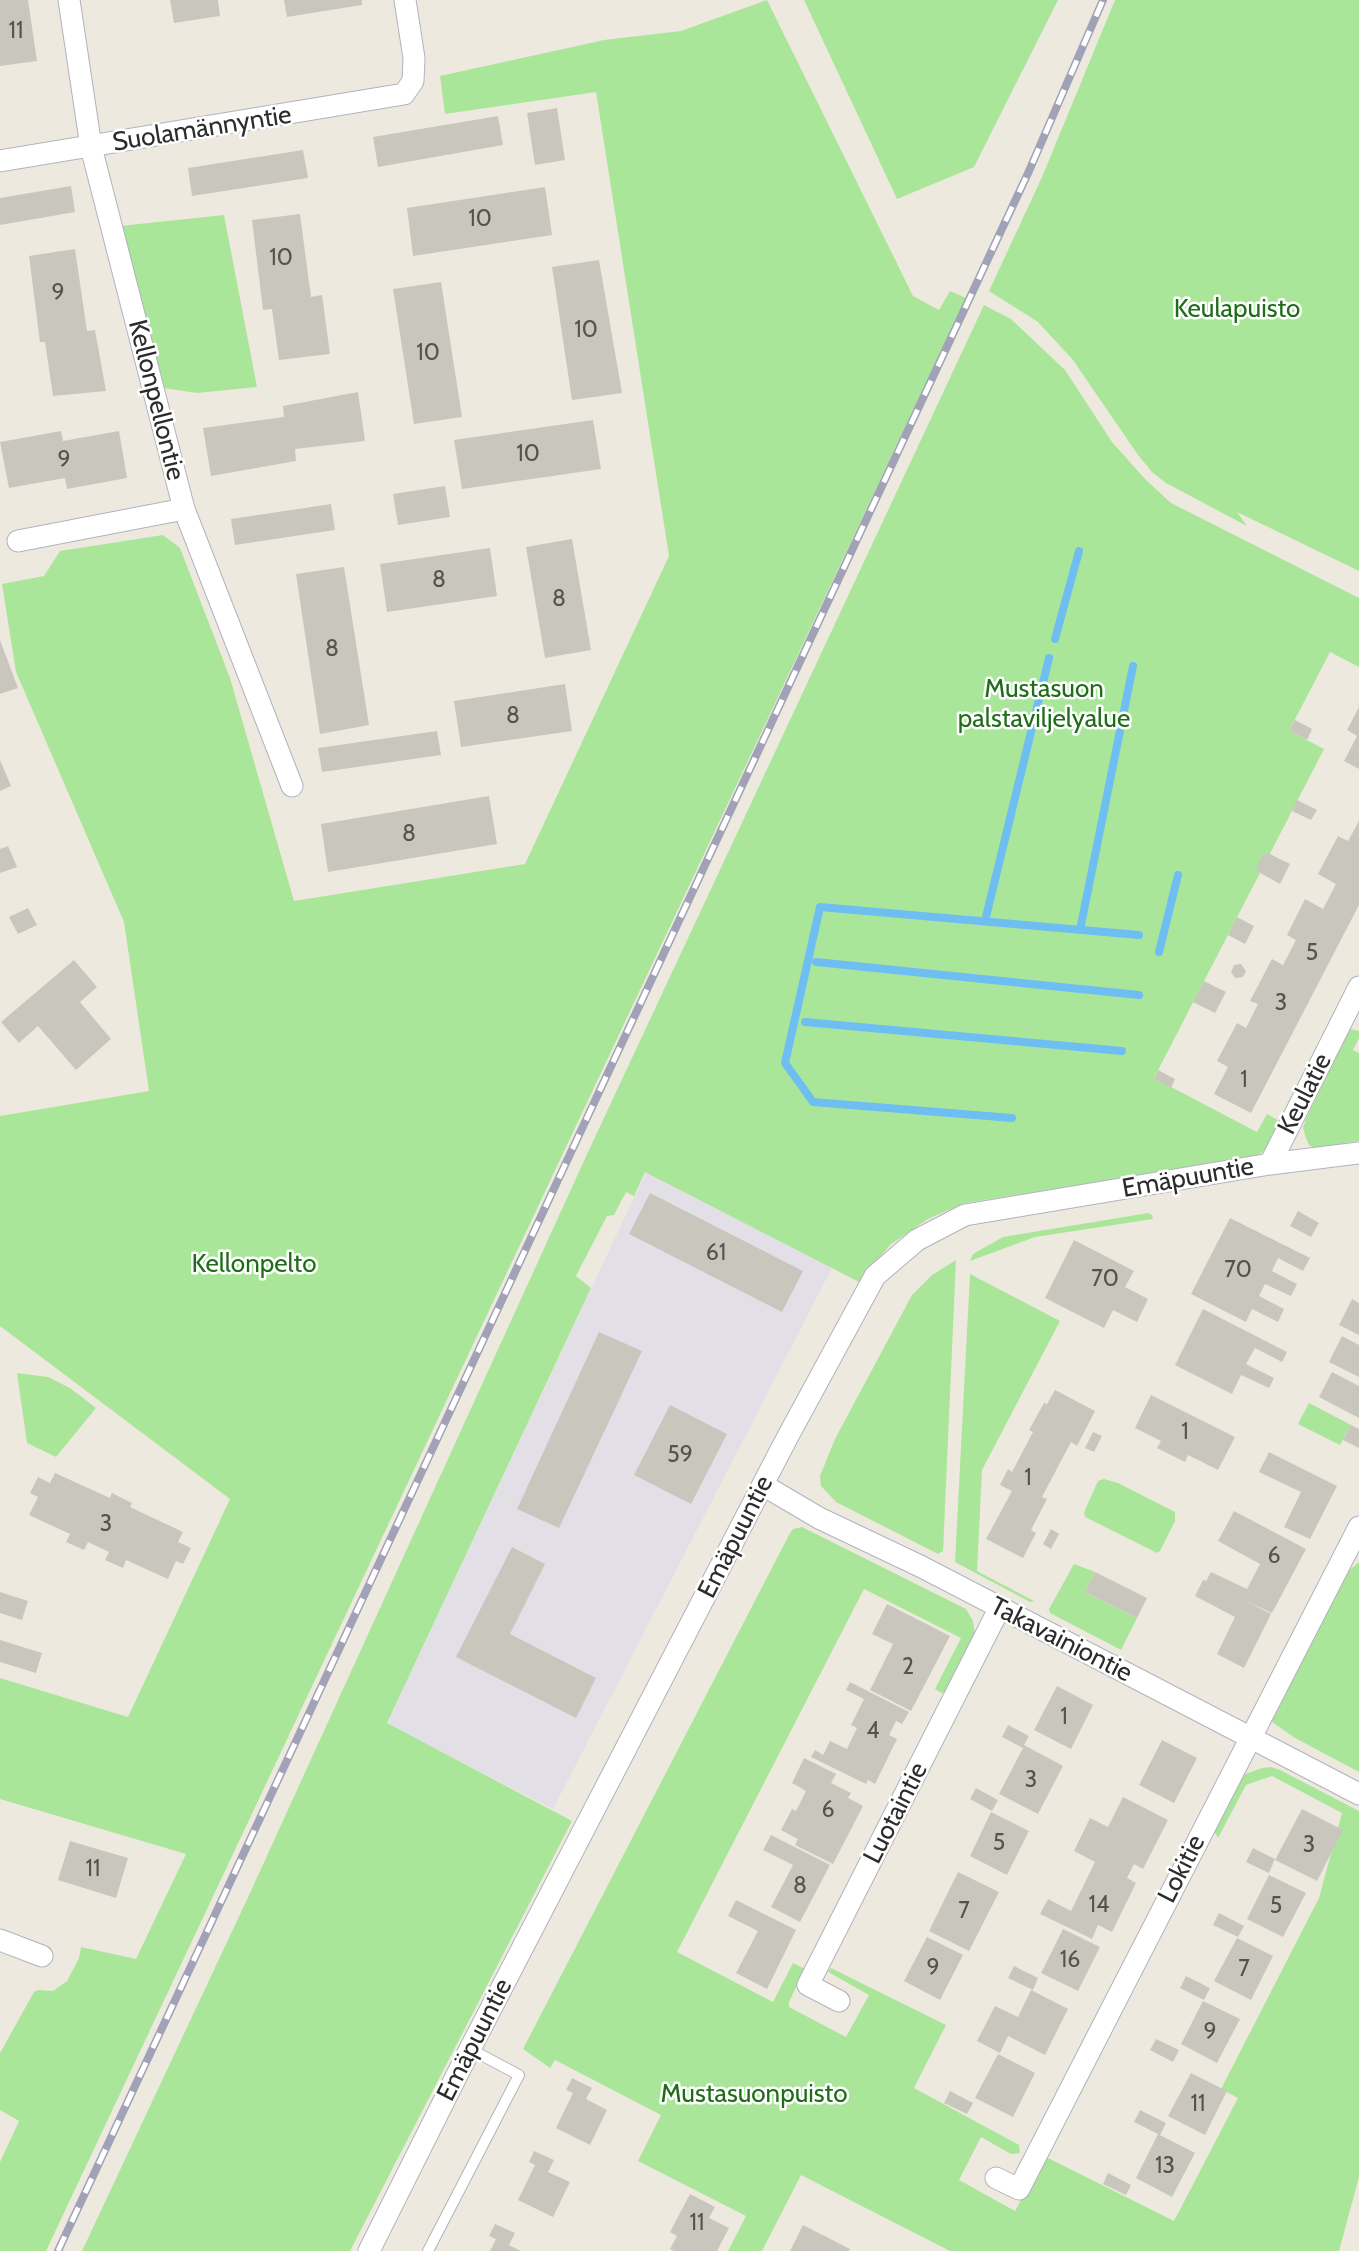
<!DOCTYPE html>
<meta charset="utf-8">
<style>
body{margin:0}
canvas{display:block;background:#eee9de}
</style>
<canvas width="1359" height="2251"></canvas>
<script>
const c = document.querySelector('canvas').getContext('2d');
c.lineJoin = 'round';
function paint(path, color) { c.fillStyle = color; c.fill(path, 'evenodd'); }
const toPath = rows => new Path2D(rows.map(r => 'M' + r).join(''));
function trace(path, color, width, dash) { c.strokeStyle = color; c.lineWidth = width; c.lineCap = dash ? 'butt' : 'round'; c.setLineDash(dash || []); c.stroke(path); }
function write(font, color, halo, rows, align = 'center') {
  c.font = font + ' Cabin,sans-serif'; c.lineWidth = 5; c.setLineDash([]); c.textBaseline = 'middle'; c.strokeStyle = halo; c.fillStyle = color; for (const [text, x, y, turn = 0] of rows) {
    c.save(); c.translate(x, y); c.rotate((+turn || 0) * Math.PI / 180); c.textAlign = isNaN(turn) ? turn : align; if (halo) c.strokeText(text, 0, 0); c.fillText(text, 0, 0); c.restore();
  }
}
const industrial = toPath([
 [646,1172,832,1268,553,1809,387,1724]
]);
const green = toPath([
 [767,0,913,296,939,310,950,291,966,298,46,2251,0,2251,0,2162,19,2121,0,2110,0,2053,34,1992,38,1990,53,1991,67,1981,79,1958,81,1947,136,1959,186,1854,0,1799,0,1678,128,1717,230,1499,0,1326,0,1116,149,1091,124,922,16,672,2,584,44,576,60,551,163,535,180,548,230,678,294,901,525,864,669,556,596,92,445,114,440,76,604,40,681,31],
 [804,0,1058,0,974,167,897,199],
 [1115,0,1359,0,1359,571,1237,512,1247,526,1166,483,1152,472,1138,455,1073,360,1038,322,989,291,1042,177],
 [224,215,257,387,197,393,164,388,120,226],
 [984,305,1011,319,1065,370,1112,442,1145,479,1171,503,1359,598,1359,667,1330,652,1289,731,1324,749,1154,1078,1257,1132,1267,1114,1281,1122,1270,1146,1256,1157,965,1203,928,1219,890,1245,859,1282,645,1172,634,1196,626,1192,614,1215,607,1216,576,1276,591,1288,387,1723,572,1821,350,2251,82,2251,250,1893,588,1152],
 [1351,1029,1359,1031,1359,1038,1353,1050,1359,1053,1359,1141,1314,1148,1309,1145,1305,1135,1303,1128,1306,1119,1347,1033],
 [1148,1213,1152,1215,1153,1219,1035,1237,970,1261,973,1254,1003,1237],
 [956,1260,943,1551,938,1554,836,1502,821,1486,820,1476,835,1439,912,1295,932,1275],
 [970,1274,1060,1321,982,1470,977,1571,1034,1601,1030,1602,955,1562],
 [17,1373,48,1377,70,1388,96,1408,56,1457,27,1443],
 [1309,1403,1351,1425,1340,1445,1298,1424],
 [1104,1479,1118,1483,1175,1512,1175,1521,1160,1551,1157,1553,1085,1517,1084,1512,1098,1481],
 [802,1527,966,1609,973,1621,975,1634,949,1692,941,1693,935,1689,961,1638,864,1589,677,1952,773,2002,793,1963,805,1969,789,2002,789,2007,846,2037,869,1995,830,1973,828,1971,831,1968,946,2025,914,2088,1019,2145,1020,2153,1011,2154,981,2137,959,2180,1015,2211,1043,2159,1048,2158,1174,2221,1238,2098,1221,2089,1319,1898,1342,1813,1272,1776,1246,1785,1218,1838,1213,1829,1243,1775,1262,1768,1271,1767,1280,1770,1359,1811,1359,2177,1339,2251,950,2251,801,2175,762,2251,728,2251,746,2216,638,2161,661,2115,555,2060,550,2068,523,2049,790,1533,793,1529],
 [1359,1562,1359,1772,1295,1738,1272,1722,1276,1708,1346,1573],
 [1074,1564,1095,1572,1085,1592,1137,1618,1121,1650,1050,1613,1049,1609]
]);
const stream = toPath([
 [1055,639,1079,551],
 [985,921,1049,658],
 [1080,930,1133,666],
 [1159,952,1178,875],
 [816,962,1139,995],
 [805,1022,1122,1051],
 [1012,1118,813,1102,785,1063,820,907,1139,935]
]);
const building = toPath([
 [0,0,28,0,37,61,0,66],
 [170,0,218,0,220,16,174,23],
 [284,0,362,0,362,5,287,17],
 [557,108,565,160,535,165,527,113],
 [498,116,503,145,378,167,373,137],
 [303,150,308,178,192,196,188,168],
 [71,186,75,212,0,225,0,198],
 [545,187,552,235,413,256,407,208],
 [300,214,311,297,322,295,330,354,279,360,272,309,263,310,252,220],
 [75,249,87,331,95,330,106,391,53,396,45,342,40,342,29,256],
 [599,260,622,393,572,400,552,267],
 [441,282,462,417,414,424,393,289],
 [358,392,365,441,295,449,296,461,211,476,203,428,284,417,283,406],
 [593,420,601,469,462,489,454,440],
 [61,431,63,441,119,431,127,478,67,489,65,478,9,488,0,442],
 [445,486,450,517,398,525,393,494],
 [331,504,335,530,235,545,231,519],
 [572,539,591,650,545,658,526,547],
 [490,548,497,596,387,612,380,564],
 [344,567,369,725,320,734,296,574],
 [0,640,18,688,0,694],
 [565,684,572,731,461,747,454,701],
 [1359,707,1359,769,1344,761,1357,736,1347,730],
 [1295,720,1312,729,1307,740,1289,731],
 [437,731,441,755,322,772,318,748],
 [0,760,11,786,0,791],
 [489,796,497,844,328,872,321,824],
 [1297,800,1317,810,1311,820,1292,811],
 [1359,821,1359,905,1251,1113,1214,1094,1228,1067,1217,1061,1237,1023,1246,1028,1258,1004,1250,1001,1272,959,1283,965,1296,940,1287,935,1305,899,1323,909,1336,884,1318,874,1338,836,1348,841],
 [8,846,17,867,0,873,0,849],
 [1264,853,1267,855,1268,853,1290,864,1280,884,1255,870],
 [28,908,37,925,18,934,9,917],
 [1237,917,1254,926,1245,944,1228,935],
 [74,960,97,987,80,1002,111,1039,76,1070,38,1026,19,1043,1,1022],
 [1241,964,1246,971,1243,977,1235,978,1231,972,1234,965],
 [1204,981,1226,992,1215,1013,1193,1002],
 [1158,1070,1175,1079,1171,1088,1154,1079],
 [650,1193,803,1271,782,1312,629,1234],
 [1298,1211,1319,1223,1311,1237,1290,1226],
 [1230,1218,1310,1258,1303,1271,1278,1258,1272,1271,1297,1284,1291,1296,1265,1284,1259,1296,1284,1309,1278,1322,1252,1309,1246,1322,1191,1294],
 [1074,1240,1134,1271,1125,1287,1148,1299,1137,1322,1113,1310,1104,1328,1045,1298],
 [1352,1299,1359,1303,1359,1335,1339,1325],
 [1203,1309,1287,1352,1282,1362,1255,1348,1246,1364,1274,1378,1269,1388,1241,1375,1232,1394,1175,1365],
 [599,1332,642,1351,559,1528,517,1509],
 [1342,1336,1359,1345,1359,1377,1329,1362],
 [1332,1372,1359,1386,1359,1418,1319,1397],
 [1055,1390,1095,1411,1077,1446,1071,1442,1042,1497,1047,1499,1031,1530,1036,1533,1023,1558,986,1539,1012,1491,1000,1485,1008,1469,1012,1472,1033,1432,1029,1430,1044,1403,1047,1404],
 [1151,1395,1235,1437,1218,1470,1188,1455,1185,1462,1157,1448,1161,1441,1135,1428],
 [670,1405,727,1434,691,1504,634,1475],
 [1351,1425,1359,1429,1359,1448,1343,1440],
 [1093,1432,1102,1436,1094,1452,1085,1448],
 [1269,1452,1337,1486,1310,1539,1284,1527,1301,1492,1259,1472],
 [55,1473,110,1498,112,1493,132,1503,130,1507,183,1532,178,1542,191,1548,183,1564,176,1561,168,1579,126,1560,123,1568,105,1560,109,1552,88,1542,84,1550,66,1542,70,1534,29,1515,38,1497,30,1493,38,1477,50,1483],
 [1234,1511,1306,1549,1272,1613,1244,1600,1271,1614,1244,1668,1217,1654,1235,1617,1195,1596,1203,1580,1206,1581,1211,1572,1247,1589,1260,1564,1218,1541],
 [1051,1529,1059,1534,1051,1549,1043,1544],
 [512,1547,545,1564,510,1634,596,1678,576,1718,456,1657],
 [1095,1572,1147,1598,1137,1618,1085,1592],
 [0,1592,28,1601,22,1620,0,1613],
 [887,1604,950,1636,911,1711,870,1690,893,1644,872,1634],
 [0,1640,42,1653,36,1673,0,1662],
 [850,1682,909,1712,902,1724,896,1721,889,1735,897,1739,875,1784,868,1780,866,1784,811,1757,815,1750,823,1755,830,1741,847,1749,857,1728,851,1725,864,1699,846,1690],
 [1057,1686,1093,1705,1071,1749,1034,1730],
 [1008,1725,1029,1736,1024,1745,1063,1766,1038,1814,999,1794,1023,1748,1002,1737],
 [1162,1740,1197,1758,1174,1803,1139,1785],
 [804,1758,836,1774,831,1783,851,1793,848,1798,863,1806,833,1864,795,1845,798,1839,781,1830,792,1809,796,1811,806,1791,792,1783],
 [976,1788,998,1800,992,1811,970,1799],
 [1123,1797,1168,1820,1143,1869,1134,1864,1127,1878,1136,1883,1112,1932,1098,1925,1092,1939,1040,1914,1048,1899,1071,1911,1095,1862,1074,1851,1090,1818,1108,1827],
 [1302,1809,1343,1830,1317,1881,1275,1860],
 [991,1812,1029,1831,1007,1875,970,1856],
 [771,1835,830,1865,800,1922,771,1907,793,1865,763,1850],
 [70,1841,128,1858,116,1898,58,1880],
 [1253,1848,1275,1859,1269,1873,1246,1862],
 [958,1872,999,1892,969,1951,929,1931],
 [1269,1875,1306,1893,1283,1937,1247,1919],
 [736,1900,796,1930,767,1989,736,1973,758,1931,728,1916],
 [1219,1913,1244,1926,1238,1937,1213,1925],
 [1063,1929,1100,1947,1078,1991,1041,1973],
 [927,1937,963,1955,940,2000,904,1981],
 [1237,1938,1273,1956,1251,2000,1214,1981],
 [1014,1966,1038,1978,1033,1990,1008,1978],
 [1186,1976,1210,1988,1204,2000,1180,1988],
 [1031,1990,1068,2009,1045,2055,1008,2036,1000,2053,977,2041,995,2006,1018,2017],
 [1203,2001,1240,2019,1217,2063,1181,2044],
 [1156,2039,1179,2050,1173,2062,1150,2050],
 [998,2054,1035,2073,1013,2117,975,2098],
 [1191,2073,1227,2091,1205,2135,1168,2116],
 [572,2078,592,2088,586,2099,607,2110,590,2145,556,2128,573,2093,566,2090],
 [950,2091,973,2103,967,2114,944,2103],
 [1140,2110,1166,2123,1160,2135,1134,2122],
 [1158,2134,1195,2153,1172,2197,1136,2178],
 [534,2151,554,2160,548,2172,570,2182,553,2217,518,2200,535,2165,529,2162],
 [1108,2173,1131,2185,1126,2195,1103,2184],
 [690,2194,715,2207,709,2218,729,2228,717,2251,674,2251,670,2249,677,2236,670,2232],
 [495,2224,515,2233,509,2245,521,2251,490,2251,496,2239,489,2236],
 [803,2225,850,2249,849,2251,790,2251]
]);
const lane = toPath([
 [428,2251,519,2075,470,2049]
]);
const street = toPath([
 [69,0,91,147,184,509,292,786],
 [0,161,404,94,413,81,414,58,405,0],
 [18,541,184,509],
 [1270,1164,1359,987],
 [763,1485,819,1518,922,1567,1359,1794],
 [0,1940,42,1956],
 [839,2001,808,1985,999,1609],
 [996,2178,1019,2189,1359,1527],
 [369,2251,470,2049,787,1438,875,1276,917,1240,965,1215,1270,1164,1359,1153]
]);
const rail = toPath([
 [58,2251,1029,171,1103,0]
]);
const numberNames = [
 ["11",16,31],
 ["10",480,219],
 ["10",281,258],
 ["9",58,293],
 ["10",586,330],
 ["10",428,353],
 ["10",528,454],
 ["9",64,460],
 ["8",439,580],
 ["8",559,599],
 ["8",332,649],
 ["8",513,716],
 ["8",409,834],
 ["5",1312,953],
 ["3",1281,1003],
 ["1",1244,1080],
 ["61",716,1253],
 ["70",1238,1270],
 ["70",1105,1279],
 ["1",1185,1432],
 ["59",680,1455],
 ["1",1028,1478],
 ["3",106,1524],
 ["6",1274,1556],
 ["2",908,1667],
 ["1",1064,1717],
 ["4",873,1731],
 ["3",1031,1780],
 ["6",828,1810],
 ["5",999,1843],
 ["3",1309,1845],
 ["11",93,1869],
 ["8",800,1886],
 ["14",1099,1905],
 ["5",1276,1906],
 ["7",964,1911],
 ["16",1070,1960],
 ["9",933,1968],
 ["7",1244,1969],
 ["9",1210,2032],
 ["11",1198,2104],
 ["13",1165,2166],
 ["11",697,2223]
];
const streetNames = [
 ["Suolamännyntie",202,129,-9],
 ["Kellonpellontie",156,400,76],
 ["Keulatie",1305,1094,-63],
 ["Emäpuuntie",1188,1178,-10],
 ["Emäpuuntie",736,1537,-63],
 ["Takavainiontie",1061,1640,27],
 ["Luotaintie",896,1813,-63],
 ["Lokitie",1182,1869,-63],
 ["Emäpuuntie",475,2040,-63]
];
const parkNames = [
 ["Keulapuisto",1237,309],
 ["Mustasuon",1044,689],
 ["palstaviljelyalue",1044,719],
 ["Kellonpelto",254,1264],
 ["Mustasuonpuisto",754,2094]
];
paint(industrial, '#e2dfe7');
paint(green, '#aae69a');
trace(stream, '#6fbef2', 8);
paint(building, '#c9c7bd');
trace(lane, '#b2b2c0', 12);
trace(street, '#b2b2c0', 23);
trace(lane, '#fff', 10);
trace(street, '#fff', 21);
trace(rail, '#a1a1b7', 8);
trace(rail, '#fff', 5, [16]);
write('23px', '#535350', null, numberNames);
write('26px', '#2c2c2c', '#fff', streetNames);
write('26px', '#1f6d19', '#fff', parkNames);
</script>
